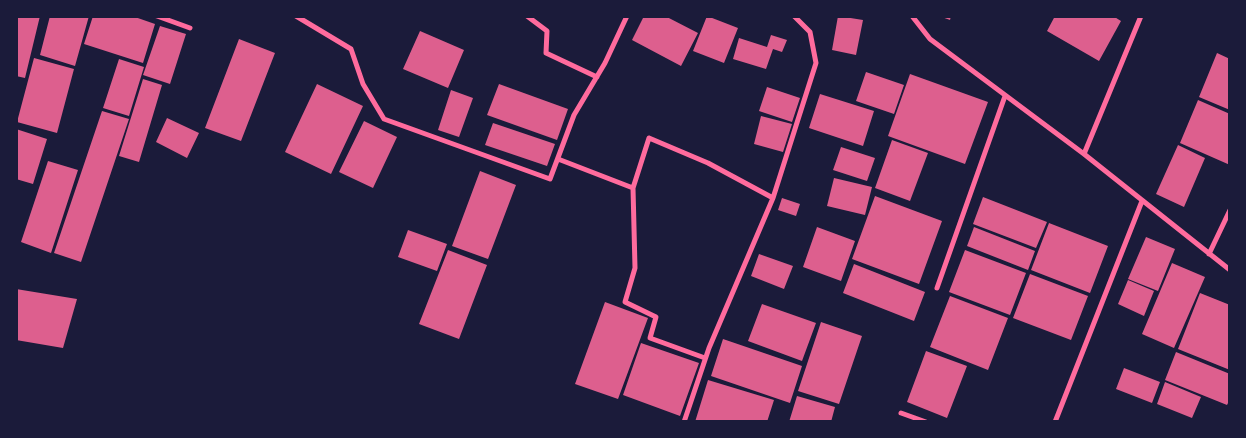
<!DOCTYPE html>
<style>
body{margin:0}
#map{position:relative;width:1246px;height:438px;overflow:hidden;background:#1b1b3a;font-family:"DM Sans",sans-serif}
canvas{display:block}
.frame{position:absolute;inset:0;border:18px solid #1b1b3a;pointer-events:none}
</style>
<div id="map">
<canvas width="1246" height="438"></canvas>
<div class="frame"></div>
</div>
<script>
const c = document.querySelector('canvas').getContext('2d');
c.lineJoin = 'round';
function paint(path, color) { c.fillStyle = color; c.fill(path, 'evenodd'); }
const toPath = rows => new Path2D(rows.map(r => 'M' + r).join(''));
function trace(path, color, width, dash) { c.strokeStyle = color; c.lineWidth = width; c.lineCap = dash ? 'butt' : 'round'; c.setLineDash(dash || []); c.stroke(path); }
const building = toPath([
 [16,16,40,16,25,78,16,76],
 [50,16,89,16,75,66,40,55],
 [93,16,132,16,155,24,143,63,84,44],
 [644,16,665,16,698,33,681,66,632,40],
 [707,16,738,28,724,63,693,51],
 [838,16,863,20,856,55,832,50],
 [939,16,951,16,950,20],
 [1055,16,1113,16,1121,21,1099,61,1047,31],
 [160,26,186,34,170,84,143,75],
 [420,31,464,50,448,88,403,69],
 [771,35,787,40,782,52,773,49,766,69,733,59,739,38,767,47],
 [239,39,275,53,241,141,205,128],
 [1217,53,1230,59,1230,110,1199,97],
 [34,58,74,69,57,133,17,122],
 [119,59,144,67,129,116,103,108],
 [866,72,904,85,894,114,856,101],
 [910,74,988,102,965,164,888,136],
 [143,79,162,85,139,162,119,156],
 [317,84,363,106,331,174,285,152],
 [499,84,568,109,557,140,487,115],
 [767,87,800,98,792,122,759,111],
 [451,90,473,98,459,137,438,130],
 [820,94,874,111,863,146,809,128],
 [1198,100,1230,114,1230,165,1180,143],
 [102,111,129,119,81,262,54,253],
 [761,116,792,124,783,152,754,144],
 [167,118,199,133,187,158,156,142],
 [364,121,397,137,373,188,339,172],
 [493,123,555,144,547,166,485,145],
 [16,129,47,139,33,184,16,179],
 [892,140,928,153,910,201,875,188],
 [1178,145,1205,158,1184,207,1156,194],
 [841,147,875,158,867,181,833,170],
 [48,161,78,170,51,253,21,242],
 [480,171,516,185,488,259,452,246],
 [834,178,872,187,865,215,827,206],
 [875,196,942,221,919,284,852,259],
 [983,197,1047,222,1036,248,973,224],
 [782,198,800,204,796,216,778,210],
 [1049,223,1108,246,1090,293,1031,270],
 [817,227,855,241,841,281,803,267],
 [974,227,1035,251,1028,270,967,246],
 [408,230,447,244,437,271,398,257],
 [1146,237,1175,249,1158,291,1128,279],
 [448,250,487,265,459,339,419,324],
 [965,250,1026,273,1010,315,949,292],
 [759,254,793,266,784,289,751,276],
 [1172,263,1205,277,1174,348,1142,334],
 [854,264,925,292,914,321,843,293],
 [1030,274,1088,296,1071,340,1013,318],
 [1128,280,1154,291,1144,316,1118,304],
 [16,289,77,299,63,348,16,340],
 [1200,293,1230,305,1230,370,1178,349],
 [950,296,1008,318,988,370,930,347],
 [605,302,648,318,618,399,575,384],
 [762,304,816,323,802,361,748,341],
 [821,322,862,336,839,404,798,391],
 [723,339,802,366,790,403,711,376],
 [641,343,699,363,680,416,623,395],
 [926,351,967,366,947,418,907,402],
 [1176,352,1230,374,1230,399,1227,405,1165,380],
 [1124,368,1160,382,1152,403,1116,389],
 [708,380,774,400,767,422,695,422],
 [1165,382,1201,397,1192,418,1157,404],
 [797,396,835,407,831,422,789,422]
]);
const minor = toPath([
 [157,16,190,28],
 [296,16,351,49,363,84,384,119,550,179,574,115,605,63,627,16],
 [527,16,547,31,546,53,597,77],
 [912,16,930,39,1084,154,1230,270],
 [1084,154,1141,16],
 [558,159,633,188,649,138,708,163,773,198],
 [633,188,635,268,625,302,656,317,650,338,705,358],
 [1209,254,1230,210],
 [937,288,1005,96],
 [901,413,926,422],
 [684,422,709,348,773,198,816,63,810,32,794,16],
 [1055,422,1142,201]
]);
paint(building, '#dd5f8e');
trace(minor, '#ff6b9d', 5);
</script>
